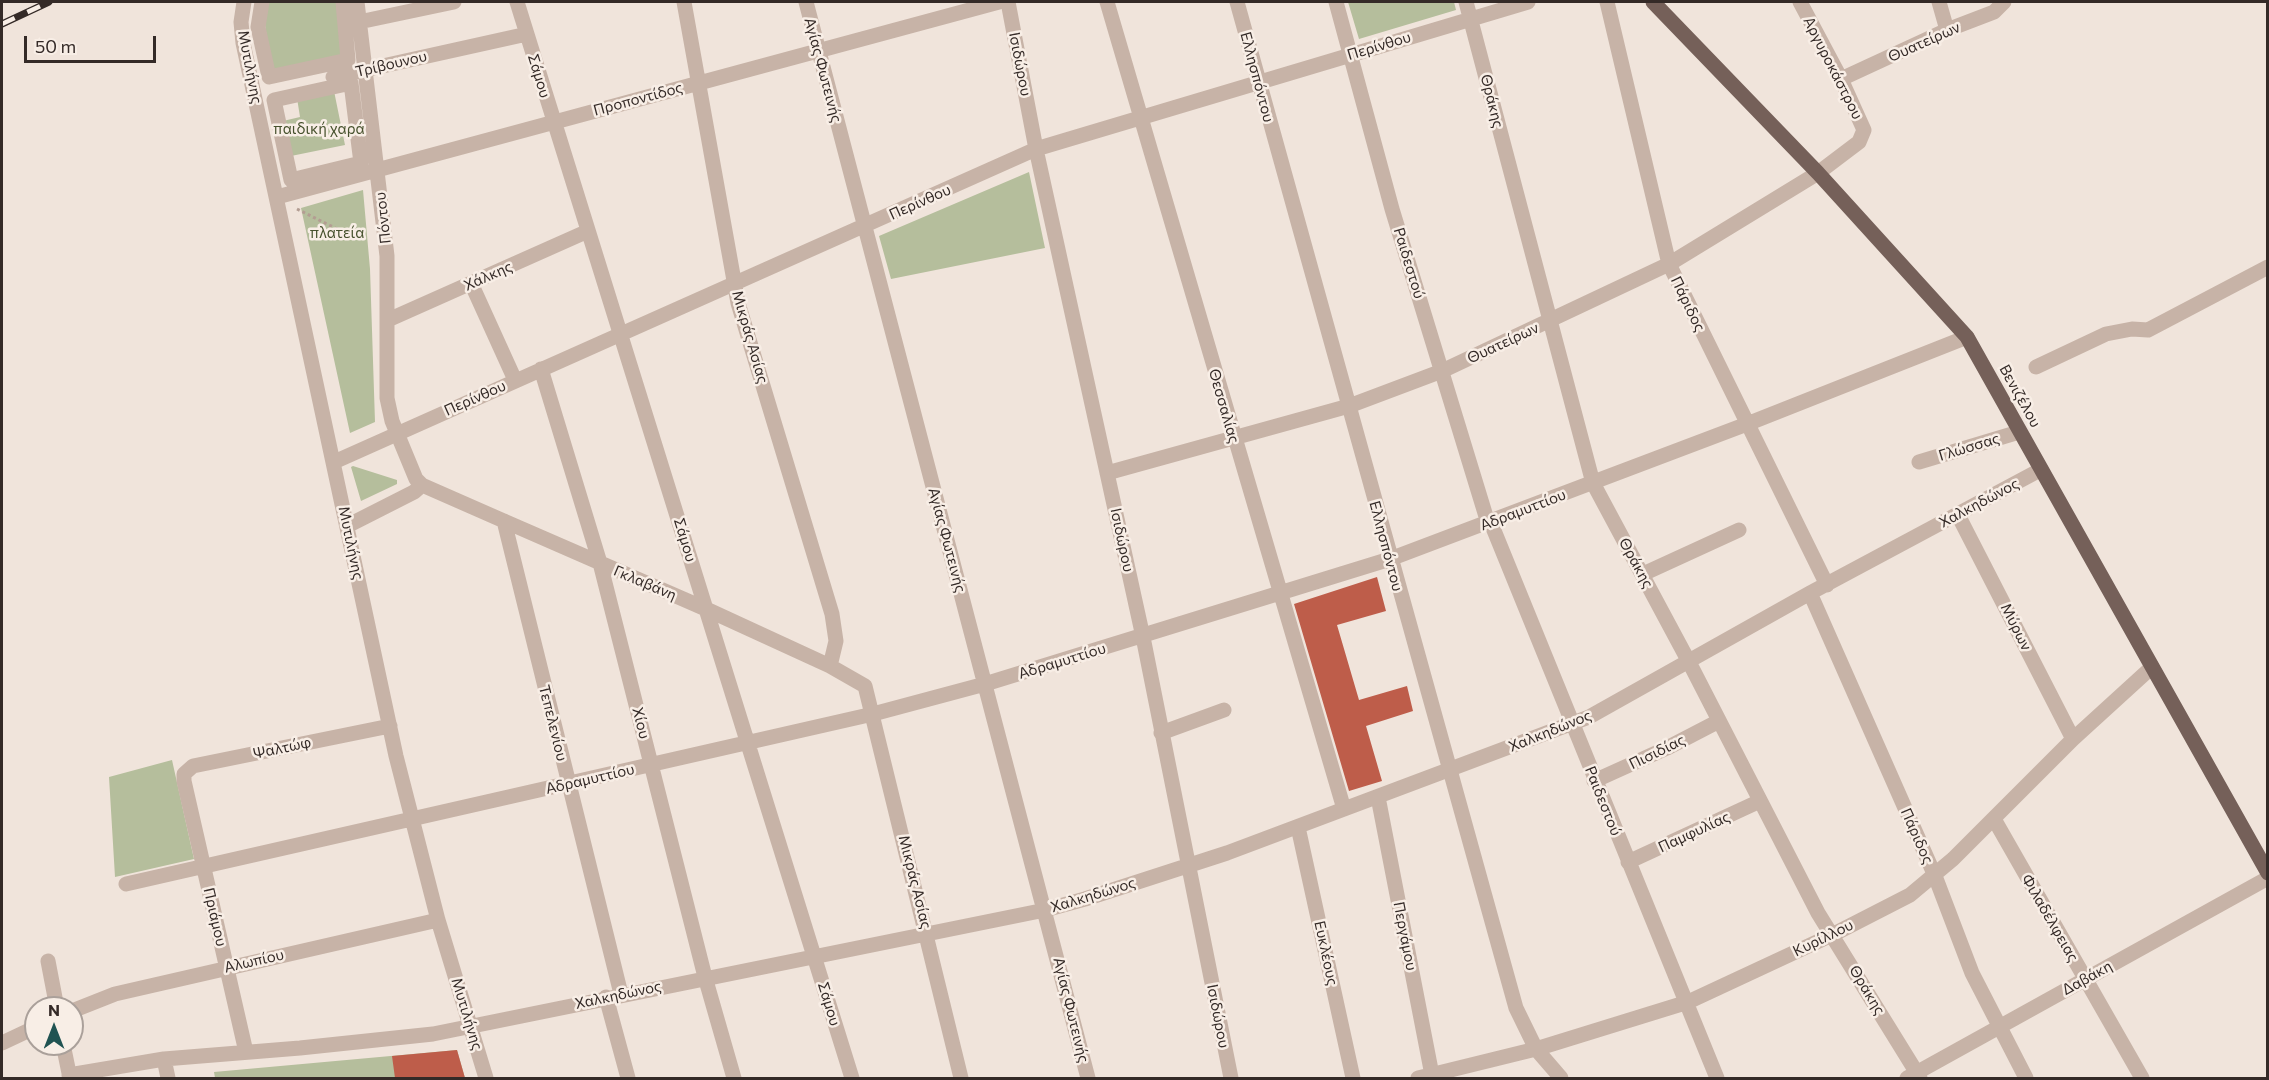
<!DOCTYPE html>
<meta charset="utf-8">
<style>
body{margin:0}
#map{position:relative;width:2269px;height:1080px;overflow:hidden;background:#f0e4db;font-family:Commissioner,sans-serif}
canvas{display:block}
.frame{position:absolute;inset:0;border:3px solid #342a27;pointer-events:none}
.north{position:absolute;left:24px;top:996px;width:60px;height:60px;box-sizing:border-box;background:#f8eee6;border:2px solid #aaa09a;border-radius:50%;rotate:0deg;font-size:16px;font-weight:700;line-height:24px;text-align:center;color:#342a27}
.north::after{content:'';display:block;margin:auto;width:21px;height:27px;background:#205352;clip-path:polygon(50% 0,100% 100%,50% 72%,0 100%)}
.scale{position:absolute;left:24px;top:36px;width:132px;height:27px;box-sizing:border-box;border:3px solid #342a27;border-top:0;padding-left:8px;font-size:18px;line-height:21px;white-space:nowrap;color:#342a27;-webkit-text-stroke:4px #f8eee6;paint-order:stroke}
</style>
<div id="map">
<canvas width="2269" height="1080"></canvas>
<div class="frame"></div>
<div class="north">N</div>
<div class="scale">50 m</div>
</div>
<script>
const c = document.querySelector('canvas').getContext('2d');
c.lineJoin = 'round';
function paint(path, color) { c.fillStyle = color; c.fill(path, 'evenodd'); }
const toPath = rows => new Path2D(rows.map(r => 'M' + r).join(''));
function trace(path, color, width, dash) { c.strokeStyle = color; c.lineWidth = width; c.lineCap = dash ? 'butt' : 'round'; c.setLineDash(dash || []); c.stroke(path); }
function write(font, color, halo, rows, align = 'center') {
  c.font = font + ' Commissioner,sans-serif'; c.lineWidth = 5; c.setLineDash([]); c.textBaseline = 'middle'; c.strokeStyle = halo; c.fillStyle = color; for (const [text, x, y, turn = 0] of rows) {
    c.save(); c.translate(x, y); c.rotate((+turn || 0) * Math.PI / 180); c.textAlign = isNaN(turn) ? turn : align; if (halo) c.strokeText(text, 0, 0); c.fillText(text, 0, 0); c.restore();
  }
}
const green = toPath([
 [266,2,341,2,346,58,272,73,263,11],
 [1348,2,1454,2,1456,10,1359,39],
 [334,91,345,145,291,156,283,121,300,117,297,98],
 [1029,172,1045,248,891,279,879,236],
 [363,190,370,269,375,422,350,433,301,208],
 [353,466,397,480,397,484,361,501,351,467],
 [172,760,194,859,115,877,109,777],
 [457,1050,465,1078,215,1078,214,1072]
]);
const building = toPath([
 [1377,577,1386,611,1337,625,1359,700,1407,686,1413,711,1366,726,1382,781,1349,791,1294,604],
 [457,1050,465,1078,395,1078,392,1056]
]);
const path = toPath([
 [297,209,353,237]
]);
const minor = toPath([
 [244,2,241,22,243,43,396,756,438,920,486,1078],
 [262,2,258,27,269,77,348,60,343,2],
 [357,2,387,256,387,398,392,421,416,479,422,485,504,521,706,609,830,666,865,686,961,1078],
 [517,2,852,1078],
 [684,2,738,303,832,614,836,641,830,666],
 [806,2,1088,1078],
 [1008,2,1036,149,1143,637,1231,1078],
 [1107,2,1344,809],
 [1237,2,1516,1008,1536,1049,1561,1078],
 [1336,2,1392,209,1488,523],
 [1466,2,1593,483,1689,662,1818,913,1920,1078],
 [1607,2,1669,264,1827,585],
 [1939,2,1947,30],
 [359,22,454,2],
 [333,77,527,34],
 [1841,79,1947,30,1994,12,2004,2],
 [351,83,361,163,291,180,274,100,351,83],
 [277,197,999,2],
 [471,283,515,380],
 [388,320,588,231],
 [2036,367,2106,334,2132,329,2148,330,2268,267],
 [541,369,600,563,705,977,734,1078],
 [334,462,1036,149,1528,2],
 [1919,462,2019,432],
 [1107,473,1349,406,1442,371,1669,264,1818,173,1859,142,1864,130,1841,79,1800,2],
 [1958,515,2073,739],
 [504,521,621,994],
 [1491,523,1717,1078],
 [347,526,414,492,422,485],
 [1643,574,1739,530],
 [1810,593,1935,876,1972,973,2026,1078],
 [1161,733,1224,710],
 [1594,781,1667,748,1719,721],
 [1378,797,1432,1075],
 [1994,819,2142,1078],
 [1298,827,1353,1078],
 [1628,862,1760,801],
 [126,884,873,714,985,684,1390,559,1747,424,1967,337],
 [48,961,57,1008],
 [606,997,628,1078],
 [72,1011,115,994,438,920],
 [2,1043,36,1027],
 [63,1044,70,1078],
 [246,1052,184,781,184,774,193,766,390,726],
 [164,1059,168,1078],
 [69,1075,164,1059,300,1048,433,1034,1045,910,1085,899,1227,853,1589,717,1810,593,2040,470],
 [1418,1078,1536,1049,1688,1002,1834,934,1910,895,1953,859,2073,739,2152,667],
 [1907,1078,2268,878]
]);
const major = toPath([
 [1653,2,1818,173,1967,337,2268,873]
]);
const rail = toPath([
 [2,24,49,2]
]);
const streetNames = [
 ["Θυατείρων",1924,42,-24],
 ["Περίνθου",1379,46,-17],
 ["Τρίβουνου",391,64,-13],
 ["Ισιδώρου",1020,64,79],
 ["Μυτιλήνης",250,67,79],
 ["Αργυροκάστρου",1833,68,63],
 ["Αγίας Φωτεινής",823,70,75],
 ["Σάμου",539,76,73],
 ["Ελλησπόντου",1257,77,75],
 ["Προποντίδος",638,99,-15],
 ["Θράκης",1492,101,76],
 ["Περίνθου",920,202,-24],
 ["Πόντου",383,218,-96],
 ["Ραιδεστού",1409,263,73],
 ["Χάλκης",488,276,-24],
 ["Πάριδος",1688,304,64],
 ["Μικράς Ασίας",750,337,74],
 ["Θυατείρων",1503,343,-25],
 ["Βενιζέλου",2020,396,61],
 ["Περίνθου",475,398,-24],
 ["Θεσσαλίας",1224,406,74],
 ["Γλώσσας",1969,447,-17],
 ["Χαλκηδώνος",1979,503,-28],
 ["Αδραμυττίου",1523,510,-21],
 ["Σάμου",685,540,73],
 ["Αγίας Φωτεινής",947,540,75],
 ["Ισιδώρου",1122,540,78],
 ["Μυτιλήνης",351,543,78],
 ["Ελλησπόντου",1386,546,75],
 ["Θράκης",1636,563,61],
 ["Γκλαβάνη",645,583,23],
 ["Μύρων",2016,627,63],
 ["Αδραμυττίου",1062,661,-17],
 ["Τεπελενίου",553,723,76],
 ["Χίου",641,723,76],
 ["Χαλκηδώνος",1550,731,-22],
 ["Ψαλτώφ",282,748,-12],
 ["Πισιδίας",1657,752,-26],
 ["Αδραμυττίου",590,779,-13],
 ["Ραιδεστού",1603,801,68],
 ["Παμφυλίας",1694,832,-25],
 ["Πάριδος",1917,836,66],
 ["Μικράς Ασίας",915,882,76],
 ["Χαλκηδώνος",1093,895,-17],
 ["Πριάμου",215,917,77],
 ["Φιλαδέλφειας",2050,918,60],
 ["Περγάμου",1405,936,79],
 ["Κυρίλλου",1823,938,-26],
 ["Ευκλέους",1326,953,78],
 ["Αλωπίου",254,961,-13],
 ["Δαβάκη",2087,978,-29],
 ["Θράκης",1867,990,59],
 ["Χαλκηδώνος",618,995,-12],
 ["Σάμου",829,1004,73],
 ["Αγίας Φωτεινής",1071,1010,76],
 ["Μυτιλήνης",467,1014,73],
 ["Ισιδώρου",1218,1016,79]
];
const parkNames = [
 ["παιδική χαρά",319,129],
 ["πλατεία",337,233]
];
paint(green, '#b5be9c');
paint(building, '#be5d4a');
trace(path, '#b39d92', 3, [3, 3]);
trace(minor, '#c7b3a7', 15);
trace(major, '#756059', 15);
trace(rail, '#342a27', 7);
trace(rail, '#f8eee6', 4.5, [14]);
write('15px', '#342a27', '#f8eee6', streetNames);
write('15px', '#46512d', '#f8eee6', parkNames);
</script>
